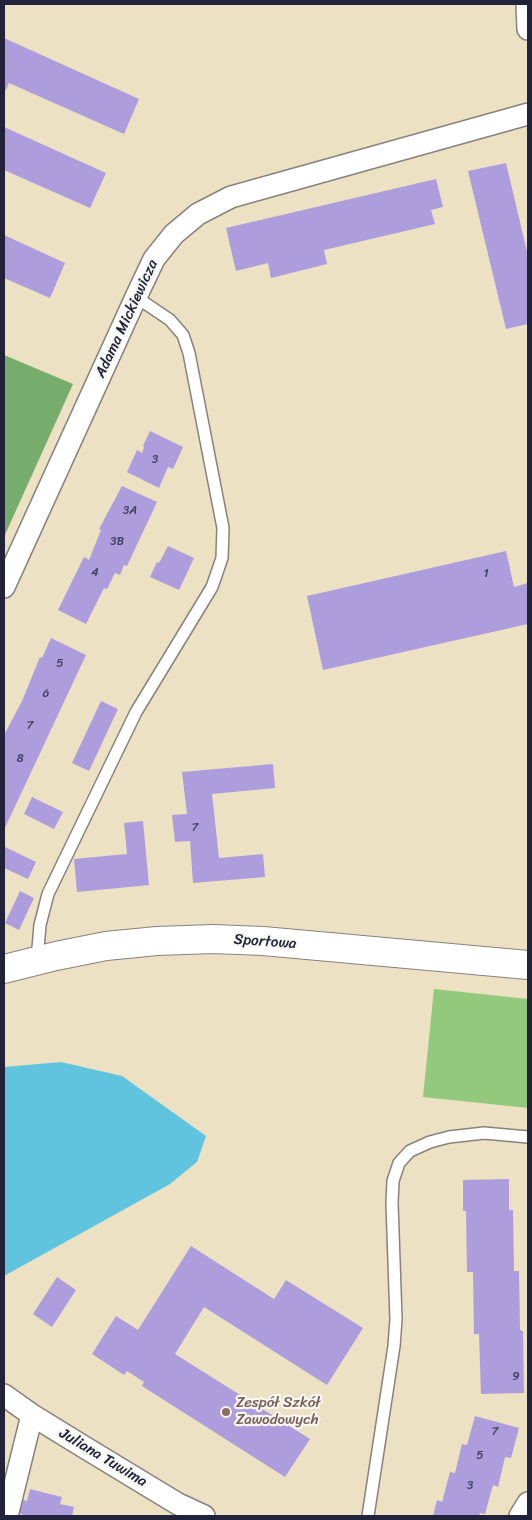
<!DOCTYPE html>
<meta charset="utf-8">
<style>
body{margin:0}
#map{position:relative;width:532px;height:1520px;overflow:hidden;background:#ece1c2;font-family:Sriracha,sans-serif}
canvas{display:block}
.frame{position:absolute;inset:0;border:5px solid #22223b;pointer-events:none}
</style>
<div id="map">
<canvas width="532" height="1520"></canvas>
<div class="frame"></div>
</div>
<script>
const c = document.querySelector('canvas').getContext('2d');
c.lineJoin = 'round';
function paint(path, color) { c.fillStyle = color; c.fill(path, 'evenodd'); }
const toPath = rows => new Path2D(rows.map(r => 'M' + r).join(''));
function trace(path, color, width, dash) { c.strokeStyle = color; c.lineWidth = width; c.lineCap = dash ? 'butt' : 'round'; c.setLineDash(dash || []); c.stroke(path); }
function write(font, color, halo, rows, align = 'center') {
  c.font = font + ' Sriracha,sans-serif'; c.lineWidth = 4.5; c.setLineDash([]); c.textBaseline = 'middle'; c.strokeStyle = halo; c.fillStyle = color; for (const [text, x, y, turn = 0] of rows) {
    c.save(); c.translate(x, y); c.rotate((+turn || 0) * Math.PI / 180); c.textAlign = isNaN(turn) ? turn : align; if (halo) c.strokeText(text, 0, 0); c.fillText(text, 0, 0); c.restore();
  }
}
const green = toPath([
 [434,989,528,999,528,1108,423,1097]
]);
const forest = toPath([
 [4,355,73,384,4,537]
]);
const water = toPath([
 [61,1062,122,1076,206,1136,197,1162,170,1184,4,1276,4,1067]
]);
const building = toPath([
 [4,38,139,99,124,134,9,83,4,94],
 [4,127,106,173,90,208,4,170],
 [506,163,528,256,528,324,506,329,468,171],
 [436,179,443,207,431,210,435,224,324,250,327,264,271,278,268,263,236,271,226,228],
 [4,235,65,263,50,298,4,278],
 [150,431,183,447,173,469,168,467,159,488,127,472,137,450,142,453,144,447,143,446],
 [122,486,157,502,127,566,124,565,120,575,115,573,107,589,104,588,86,624,58,610,84,557,89,560,101,530,99,529],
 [168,546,194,558,179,590,150,577,157,562,159,563],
 [506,551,514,587,528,583,528,624,323,670,307,596],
 [51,638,86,655,4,830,4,735,22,701,40,657,42,658],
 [101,701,118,709,89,771,72,763],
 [273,764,275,788,212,794,219,858,263,854,265,877,193,883,190,841,175,842,172,815,187,814,182,772],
 [32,797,63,812,54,829,24,814],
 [143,821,149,885,77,892,74,859,127,854,124,823],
 [5,847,36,862,28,879,4,868,4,850],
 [20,891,34,898,19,930,5,923],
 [509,1179,509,1210,513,1210,514,1271,519,1271,520,1330,523,1331,524,1393,481,1394,479,1334,474,1334,473,1272,467,1272,466,1211,463,1211,463,1180],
 [191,1246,274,1299,286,1280,363,1328,327,1385,204,1307,175,1354,310,1439,285,1477,142,1386,144,1382,127,1371,124,1375,92,1354,116,1316,138,1330],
 [57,1277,76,1290,52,1327,33,1314],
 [475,1416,519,1428,511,1458,505,1457,498,1487,493,1485,485,1514,480,1513,479,1516,433,1516,437,1500,442,1502,450,1472,455,1473,462,1444,467,1445],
 [30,1489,62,1497,60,1504,74,1507,72,1516,24,1516,24,1515,17,1513,20,1499,27,1501]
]);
const lane = toPath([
 [37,960,40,925,48,894,136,712,212,587,222,558,223,528,189,353,183,335,170,320,136,297],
 [368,1516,394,1346,396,1319,392,1203,393,1181,399,1163,410,1151,430,1142,449,1137,484,1133,528,1137]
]);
const street = toPath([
 [527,4,528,29],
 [4,587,136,297,154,259,174,234,198,214,231,197,528,114],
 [4,1395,32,1415,84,1447,178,1504,204,1516],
 [7,1516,32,1415],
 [520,1516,528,1503]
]);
const secondary = toPath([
 [4,969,56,956,106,946,157,941,213,939,263,941,528,965]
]);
const markers = [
 [226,1412,5,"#8d6e63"]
];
const numberNames = [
 ["3",155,460],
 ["3A",130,511],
 ["3B",117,542],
 ["4",95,573],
 ["1",486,574],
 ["5",60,664],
 ["6",46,694],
 ["7",30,726],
 ["8",20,759],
 ["7",195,828],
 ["9",516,1377],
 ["7",495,1432],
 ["5",480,1456],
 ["3",470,1486]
];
const streetNames = [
 ["Adama Mickiewicza",127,319,-65],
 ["Sportowa",265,942,4],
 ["Juliana Tuwima",103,1458,31]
];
const educationNames = [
 ["Zespół Szkół",236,1403],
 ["Zawodowych",236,1420]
];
paint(green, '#93c97c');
paint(forest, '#76ad6c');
paint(water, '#60c4de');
paint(building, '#ad9ddc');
trace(lane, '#87827e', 14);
trace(street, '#87827e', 24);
trace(secondary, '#87827e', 30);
trace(lane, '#fff', 11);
trace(street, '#fff', 21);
trace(secondary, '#fff', 28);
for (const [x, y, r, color] of markers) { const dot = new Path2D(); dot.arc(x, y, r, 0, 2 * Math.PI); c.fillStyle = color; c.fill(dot); trace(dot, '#f6f6f2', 2); }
write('12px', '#454163', null, numberNames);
write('15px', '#22223b', '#f6f6f2', streetNames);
write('15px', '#785e54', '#f6f6f2', educationNames, 'left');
</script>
